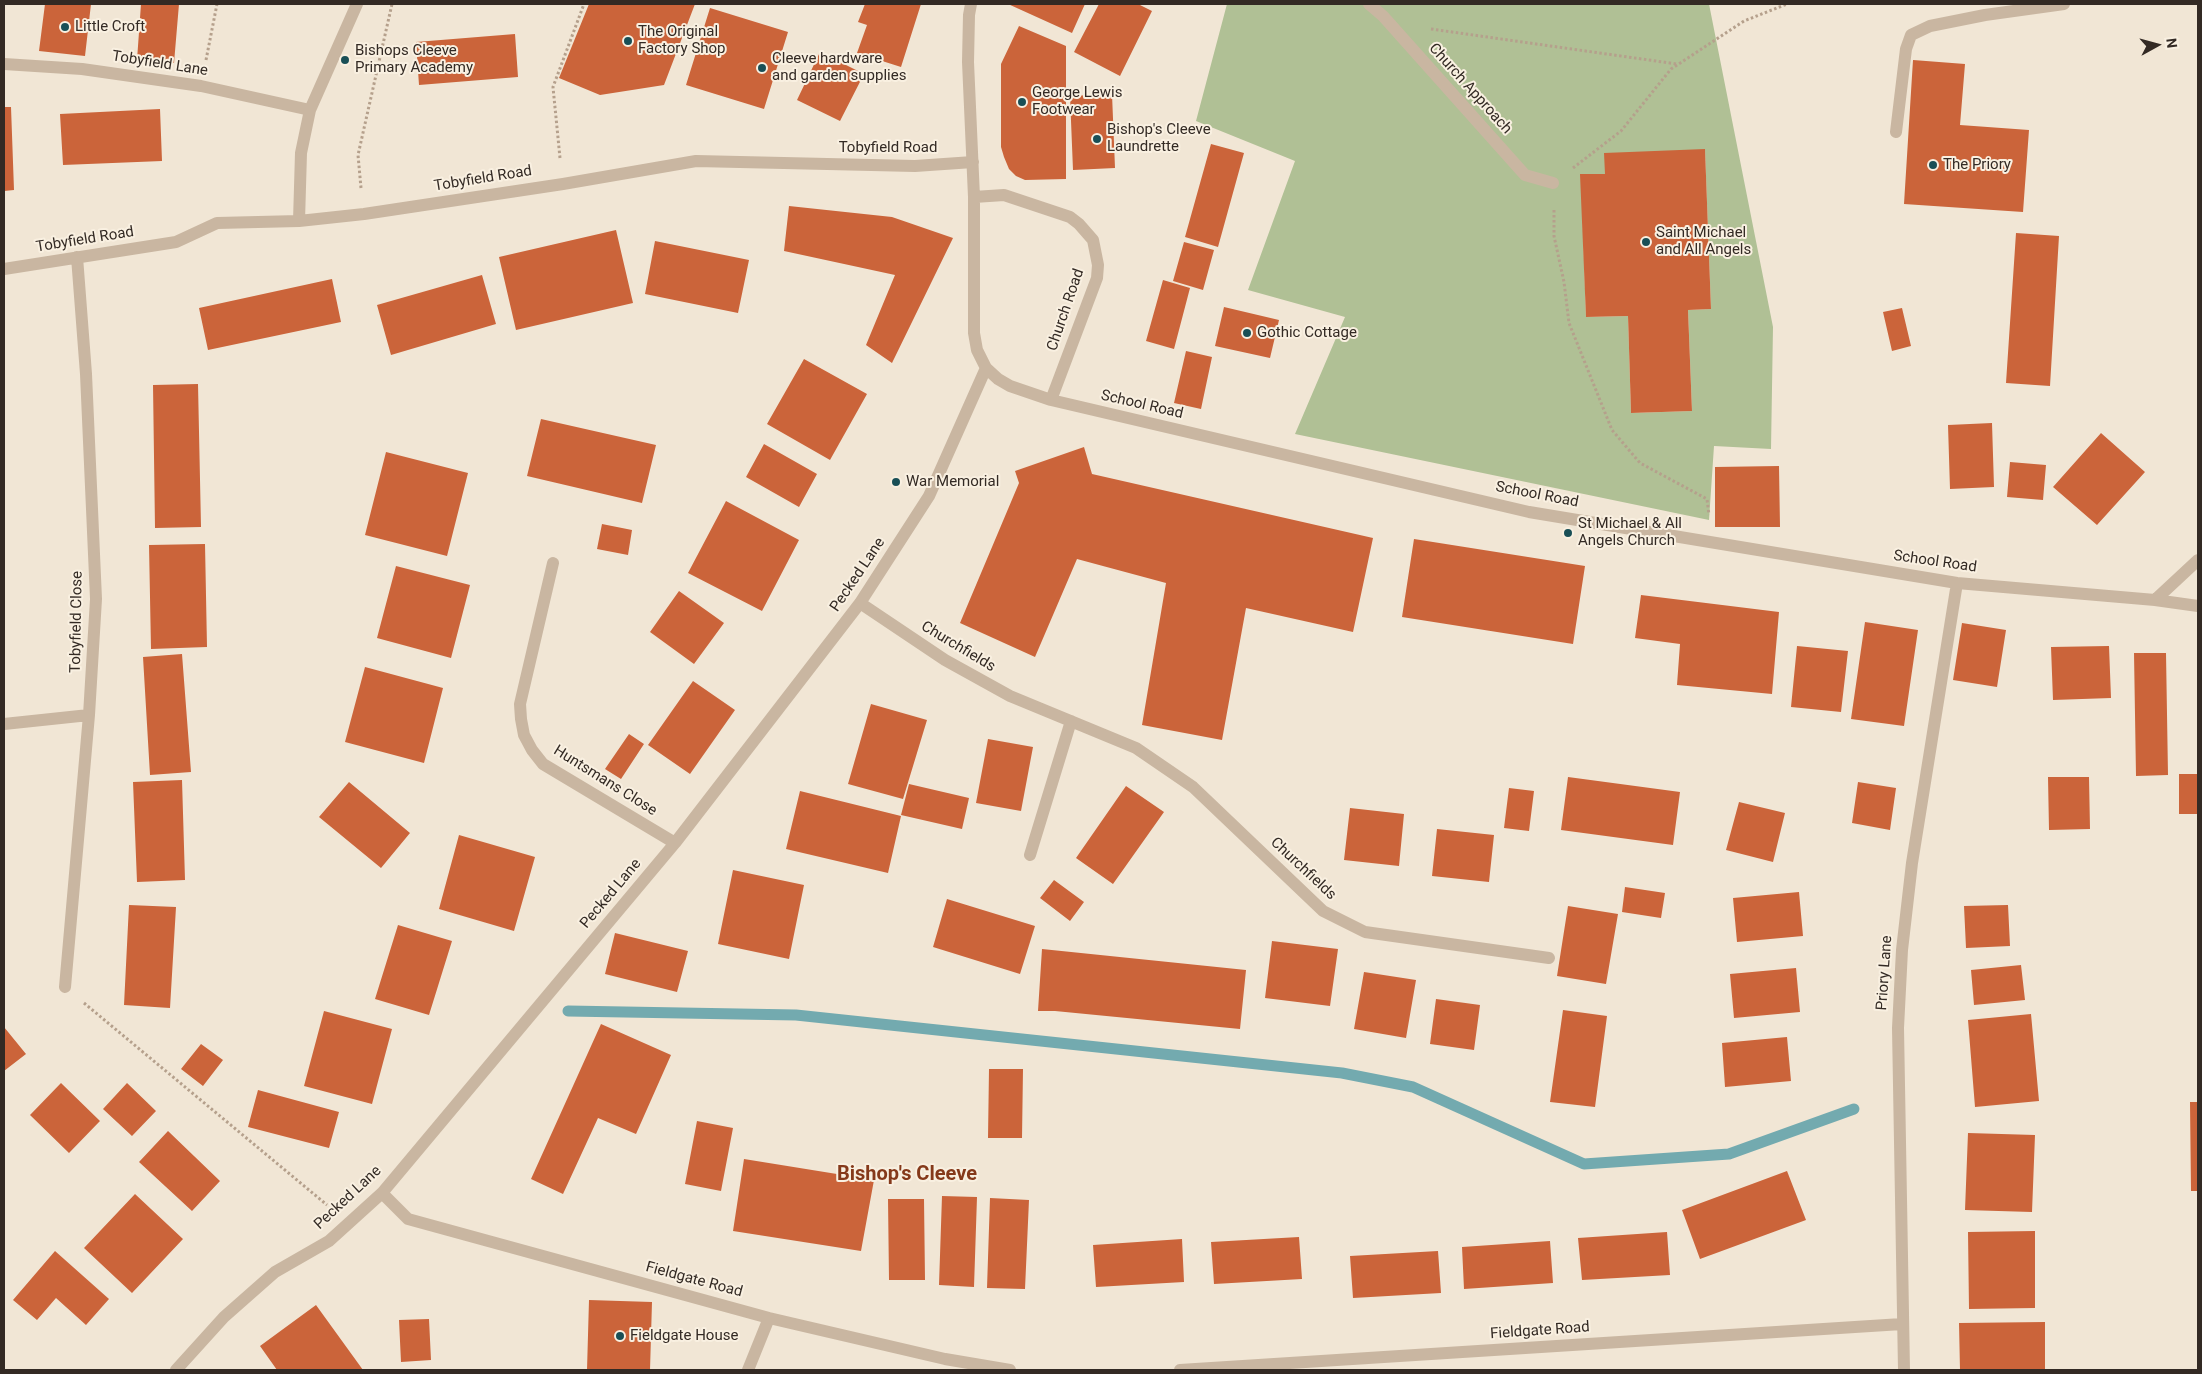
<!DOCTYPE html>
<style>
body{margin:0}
#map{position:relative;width:2202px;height:1374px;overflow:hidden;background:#f1e6d5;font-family:Roboto,sans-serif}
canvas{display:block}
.frame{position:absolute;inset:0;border:5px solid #332a24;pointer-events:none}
.north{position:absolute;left:2132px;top:20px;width:50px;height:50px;-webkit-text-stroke:4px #f9f0e1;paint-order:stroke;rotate:83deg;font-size:14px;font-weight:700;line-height:20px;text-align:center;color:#332a24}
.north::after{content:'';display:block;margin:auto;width:18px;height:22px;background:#332a24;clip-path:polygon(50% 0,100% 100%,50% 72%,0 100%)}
</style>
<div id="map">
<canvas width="2202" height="1374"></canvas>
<div class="frame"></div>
<div class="north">N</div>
</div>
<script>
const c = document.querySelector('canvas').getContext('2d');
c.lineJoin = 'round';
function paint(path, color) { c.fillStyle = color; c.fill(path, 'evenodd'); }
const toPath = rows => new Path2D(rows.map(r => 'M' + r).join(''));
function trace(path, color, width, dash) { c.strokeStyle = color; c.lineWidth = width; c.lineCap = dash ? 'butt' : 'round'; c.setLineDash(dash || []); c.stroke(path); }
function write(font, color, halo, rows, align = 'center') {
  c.font = font + ' Roboto,sans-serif'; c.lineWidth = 4; c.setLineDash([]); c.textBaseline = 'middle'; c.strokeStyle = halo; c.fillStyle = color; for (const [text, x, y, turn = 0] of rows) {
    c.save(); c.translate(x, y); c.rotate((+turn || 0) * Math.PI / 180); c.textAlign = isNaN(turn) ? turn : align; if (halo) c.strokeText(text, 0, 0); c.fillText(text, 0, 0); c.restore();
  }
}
const green = toPath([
 [1227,4,1709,4,1773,327,1771,449,1714,446,1709,520,1295,434,1345,317,1248,290,1295,161,1196,121],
 [1705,150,1711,309,1688,310,1692,411,1631,413,1628,316,1586,317,1581,175,1605,174]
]);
const stream = toPath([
 [568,1011,796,1015,1342,1073,1413,1087,1584,1164,1729,1154,1854,1109]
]);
const building = toPath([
 [45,4,91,4,85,56,39,51],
 [141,4,179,4,174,63,137,60],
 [589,4,695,4,664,85,600,95,559,78],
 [865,4,921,4,901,67,857,53,867,25,858,22],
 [1008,4,1085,4,1072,33],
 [1099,4,1138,4,1152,11,1120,76,1074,52],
 [710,8,788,32,764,109,686,85],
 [1019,26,1066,46,1066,179,1025,180,1016,176,1009,169,1004,157,1001,147,1001,64],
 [515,34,518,77,419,85,416,42],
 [820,52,864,74,840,121,797,100],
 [1913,60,1965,64,1960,125,2029,130,2023,212,1904,204],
 [1112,94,1115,168,1073,170,1070,96],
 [4,107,11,107,14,190,4,191],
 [160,109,162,161,63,165,60,114],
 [1211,144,1244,153,1218,247,1185,237],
 [1705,149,1711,309,1688,310,1692,411,1631,413,1628,316,1586,317,1580,174,1605,174,1604,153],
 [789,206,892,217,953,238,892,363,866,345,895,275,784,251],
 [616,230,633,303,516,330,499,257],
 [2016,233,2059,236,2050,386,2006,383],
 [655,241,749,260,738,313,645,294],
 [1184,242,1214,250,1203,290,1173,281],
 [482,275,496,324,391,355,377,305],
 [332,279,341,322,208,350,199,308],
 [1163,280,1190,288,1174,349,1146,341],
 [1224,307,1279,320,1270,358,1215,346],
 [1902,308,1911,346,1892,351,1883,312],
 [1186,351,1212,357,1201,409,1174,403],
 [804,359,867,394,830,460,767,424],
 [198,384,201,527,155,528,153,385],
 [541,419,656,445,642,503,527,476],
 [1992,423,1994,487,1950,489,1948,425],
 [2101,433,2145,472,2097,525,2053,487],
 [764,444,817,474,799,507,746,477],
 [1084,447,1092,474,1373,538,1353,632,1246,608,1222,740,1142,725,1166,583,1077,559,1035,657,960,623,1019,483,1015,471],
 [386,452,468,473,447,556,365,535],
 [2010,462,2046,465,2043,500,2007,497],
 [1779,466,1780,527,1715,527,1715,467],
 [726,501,799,540,762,611,688,573],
 [602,524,632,530,628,555,597,549],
 [1414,539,1585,566,1573,644,1402,617],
 [205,544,207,647,151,649,149,545],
 [396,566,470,585,451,658,377,638],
 [679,591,724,623,694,664,650,632],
 [1641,595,1779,612,1772,694,1677,685,1680,644,1635,638],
 [1865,622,1918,630,1904,726,1851,719],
 [1962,623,2006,630,1997,687,1953,680],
 [1797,646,1848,651,1841,712,1791,707],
 [2109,646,2111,698,2053,700,2051,647],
 [2134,653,2166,653,2168,775,2136,776],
 [182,654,191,772,150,775,143,657],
 [365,667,443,688,424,763,345,742],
 [693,681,735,710,690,774,648,745],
 [871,704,927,720,903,799,848,784],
 [629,734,644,744,621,779,605,769],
 [988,739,1033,747,1021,811,976,803],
 [2179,774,2198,774,2198,814,2179,814],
 [1568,777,1680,792,1673,845,1561,830],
 [2048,777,2089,777,2090,829,2049,830],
 [182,780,185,880,137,882,133,782],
 [349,782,410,833,381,868,319,817],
 [1858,782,1896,788,1890,830,1852,823],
 [909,784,969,798,962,829,901,815],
 [1126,786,1164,812,1113,884,1076,858],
 [1509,788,1534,791,1529,831,1504,828],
 [800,791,901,816,888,873,786,849],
 [1739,802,1785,813,1773,862,1726,850],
 [1350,808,1404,814,1399,866,1344,860],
 [1437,829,1494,835,1489,882,1432,876],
 [459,835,535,857,514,931,439,909],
 [733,870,804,885,789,959,718,944],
 [1054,880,1084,902,1070,921,1040,898],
 [1625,887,1665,893,1661,918,1622,912],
 [1799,892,1803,936,1737,942,1733,898],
 [947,899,1035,926,1020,974,933,947],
 [129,905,176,907,170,1008,124,1005],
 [2008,905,2010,946,1966,948,1964,906],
 [1568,906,1618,914,1606,984,1557,976],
 [398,925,452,941,429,1015,375,999],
 [615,933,688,951,677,992,605,974],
 [1272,941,1338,949,1330,1006,1265,998],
 [1042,949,1246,970,1240,1029,1055,1011,1038,1011],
 [2021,965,2025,1000,1974,1005,1971,970],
 [1796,968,1800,1012,1734,1018,1730,974],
 [1364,972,1416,980,1406,1038,1354,1029],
 [1436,999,1480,1005,1474,1050,1430,1044],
 [1563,1010,1607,1016,1595,1107,1550,1102],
 [324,1011,392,1029,372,1104,304,1086],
 [2031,1014,2039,1101,1975,1107,1968,1020],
 [601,1024,671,1055,636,1134,598,1118,563,1194,531,1179],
 [4,1027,26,1054,4,1071],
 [1787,1037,1791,1081,1725,1087,1722,1043],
 [201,1044,223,1060,203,1086,181,1069],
 [989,1069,1023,1069,1022,1138,988,1138],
 [61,1083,100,1121,69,1153,30,1115],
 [127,1083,156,1111,132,1136,103,1109],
 [258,1090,339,1112,329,1148,248,1127],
 [2190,1102,2198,1102,2198,1191,2191,1191],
 [697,1121,733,1128,721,1191,685,1184],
 [168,1131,220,1181,192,1211,139,1162],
 [1968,1133,2035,1135,2032,1212,1965,1210],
 [744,1159,874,1180,861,1251,733,1231],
 [1787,1171,1806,1220,1700,1259,1682,1210],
 [135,1194,183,1239,132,1293,84,1248],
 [942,1196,977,1197,974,1287,939,1285],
 [990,1198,1029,1200,1025,1289,987,1288],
 [888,1199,924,1199,925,1280,889,1280],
 [2035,1231,2035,1308,1969,1309,1968,1232],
 [1667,1232,1670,1275,1582,1280,1578,1238],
 [1299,1237,1302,1279,1214,1284,1211,1242],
 [1182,1239,1184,1282,1096,1287,1093,1245],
 [1550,1241,1553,1283,1464,1289,1462,1247],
 [55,1251,109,1299,86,1325,56,1298,37,1320,13,1300],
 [1438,1251,1441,1293,1353,1298,1350,1256],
 [589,1300,652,1302,650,1370,587,1370],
 [316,1305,363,1370,277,1370,260,1346],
 [429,1319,431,1360,401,1362,399,1320],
 [2045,1322,2045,1370,1960,1370,1959,1323]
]);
const path = toPath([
 [1431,29,1677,64],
 [206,60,217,4],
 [560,158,553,87,584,4],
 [1573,168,1621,131,1671,69,1744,21,1787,4],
 [361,188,358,155,392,4],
 [1554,210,1554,236,1564,282,1569,323,1612,430,1640,463,1707,499,1709,515],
 [84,1003,327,1205]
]);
const minor = toPath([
 [971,4,969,15,968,62,974,197,974,333,977,350,986,368,998,379,1010,386,1051,400,1529,512,1957,583,2155,600,2198,606],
 [1369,4,1383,16,1525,175,1553,183],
 [4,64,82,69,201,86,310,110],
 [1896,132,1906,49,1911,35,1930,26,1985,15,2064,4],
 [974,197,1004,195,1070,217,1079,224,1093,240,1098,265,1097,278,1051,400],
 [299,221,301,153,310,110,357,4],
 [4,269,176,242,217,223,299,221,364,214,563,184,696,161,915,166,973,162],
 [553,563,520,704,521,719,524,735,532,750,543,764,675,843],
 [2155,600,2198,560],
 [860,603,945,660,1010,696,1136,748,1193,787,1323,911,1365,932,1549,958],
 [4,724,89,715],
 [1030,855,1071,721],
 [65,987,89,715,96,599,86,374,77,257],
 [382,1193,408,1219,769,1318,945,1359,1010,1370],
 [176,1370,224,1317,275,1272,329,1241,382,1193,675,843,860,603,929,496,986,368],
 [748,1370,769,1318],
 [1180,1370,1902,1324],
 [1904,1370,1898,1028,1902,950,1912,863,1957,583]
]);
const markers = [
 [65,27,5,"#194f56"],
 [628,41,5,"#194f56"],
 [345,60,5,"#194f56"],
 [762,68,5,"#194f56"],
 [1022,102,5,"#194f56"],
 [1097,139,5,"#194f56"],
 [1933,165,5,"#194f56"],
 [1646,242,5,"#194f56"],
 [1247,333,5,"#194f56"],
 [896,482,5,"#194f56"],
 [1568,533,5,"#194f56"],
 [620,1336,5,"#194f56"]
];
const poiNames = [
 ["Little Croft",75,27],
 ["The Original",638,32],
 ["Factory Shop",638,49],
 ["Bishops Cleeve",355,51],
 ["Primary Academy",355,68],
 ["Cleeve hardware",772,59],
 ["and garden supplies",772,76],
 ["George Lewis",1032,93],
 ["Footwear",1032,110],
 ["Bishop's Cleeve",1107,130],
 ["Laundrette",1107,147],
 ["The Priory",1943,165],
 ["Saint Michael",1656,233],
 ["and All Angels",1656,250],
 ["Gothic Cottage",1257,333],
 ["War Memorial",906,482],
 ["St Michael & All",1578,524],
 ["Angels Church",1578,541],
 ["Fieldgate House",630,1336]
];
const streetNames = [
 ["Tobyfield Lane",160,64,9],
 ["Church Approach",1470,89,48],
 ["Tobyfield Road",888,148],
 ["Tobyfield Road",483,179,-9],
 ["Tobyfield Road",85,240,-9],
 ["Church Road",1066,310,-71],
 ["School Road",1142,405,13],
 ["School Road",1537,495,11],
 ["School Road",1935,562,8],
 ["Pecked Lane",858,575,-56],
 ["Tobyfield Close",77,622,-89],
 ["Churchfields",958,647,31],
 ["Huntsmans Close",605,781,32],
 ["Churchfields",1303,869,43],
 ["Pecked Lane",611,894,-50],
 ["Priory Lane",1885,973,-86],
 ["Pecked Lane",348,1198,-43],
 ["Fieldgate Road",694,1280,15],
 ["Fieldgate Road",1540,1331,-4]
];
const districtNames = [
 ["Bishop's Cleeve",907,1175]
];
paint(green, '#b0c095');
trace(stream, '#73aaaf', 11);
paint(building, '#cb643a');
trace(path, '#b5a08c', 3, [2.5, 2.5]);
trace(minor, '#c9b6a1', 12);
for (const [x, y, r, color] of markers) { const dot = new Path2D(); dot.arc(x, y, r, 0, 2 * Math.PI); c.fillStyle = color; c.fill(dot); trace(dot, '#f9f0e1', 2); }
write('15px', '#332a24', '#f9f0e1', poiNames, 'left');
write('15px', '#332a24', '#f9f0e1', streetNames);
write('bold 20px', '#85391a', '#f9f0e1', districtNames);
</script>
